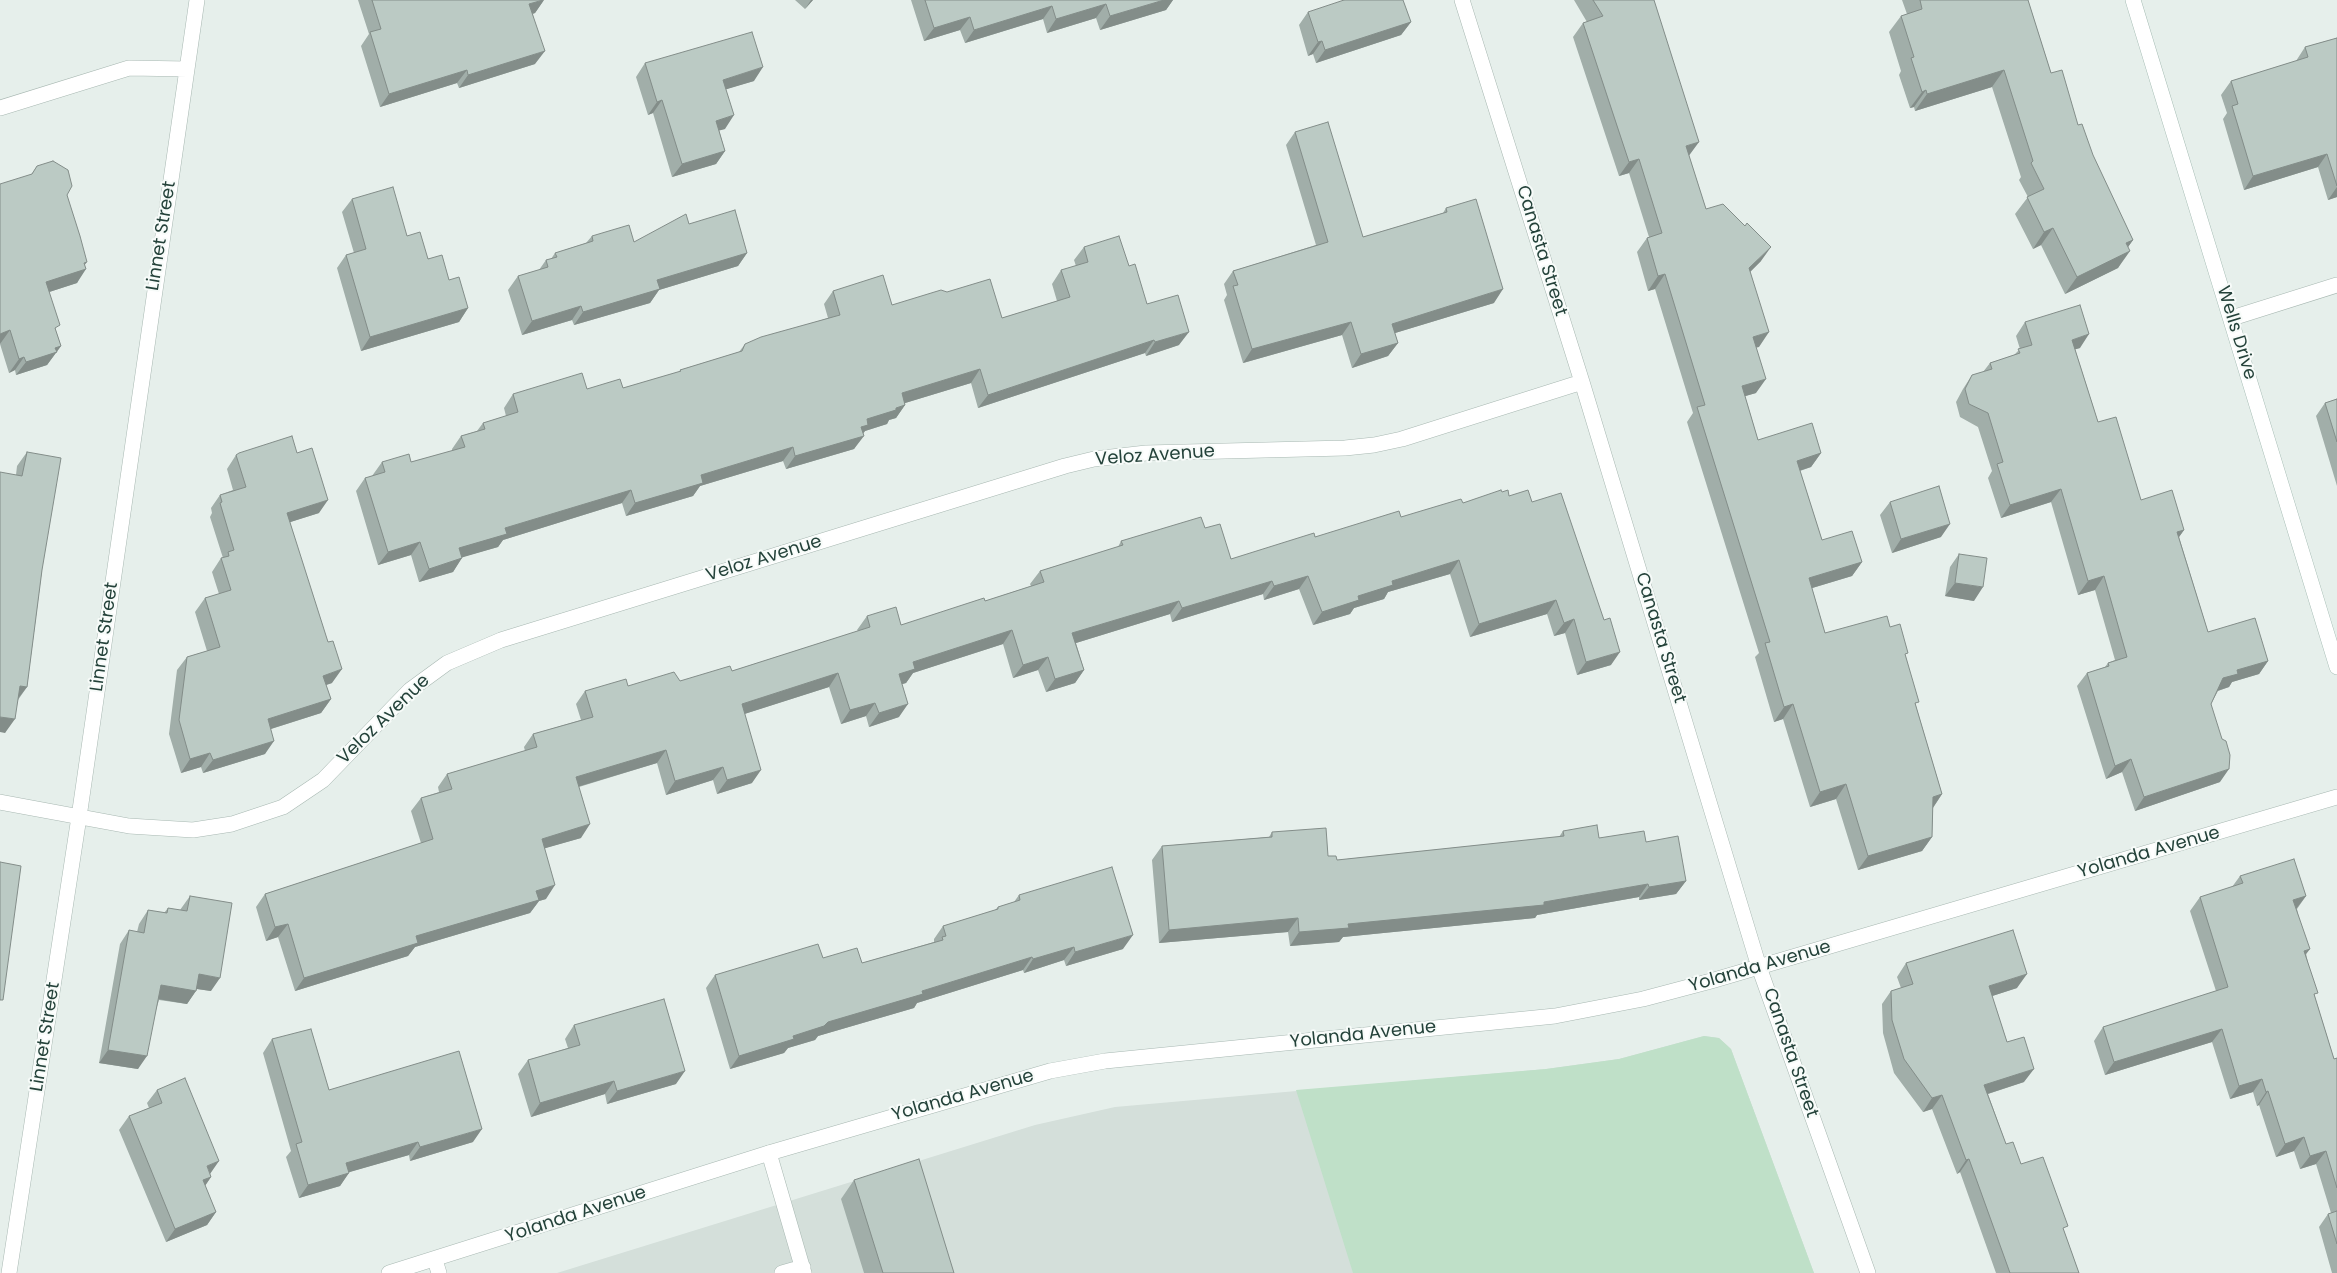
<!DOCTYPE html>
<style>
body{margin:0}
canvas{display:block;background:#e6efeb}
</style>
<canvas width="2337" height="1273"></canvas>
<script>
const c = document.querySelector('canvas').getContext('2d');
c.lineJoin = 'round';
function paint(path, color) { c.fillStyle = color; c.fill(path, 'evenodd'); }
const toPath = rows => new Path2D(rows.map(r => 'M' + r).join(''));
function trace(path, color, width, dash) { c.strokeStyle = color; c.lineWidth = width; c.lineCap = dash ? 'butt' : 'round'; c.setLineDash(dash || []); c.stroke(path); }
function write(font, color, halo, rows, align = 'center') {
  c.font = font + ' Poppins,sans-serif'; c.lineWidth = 4; c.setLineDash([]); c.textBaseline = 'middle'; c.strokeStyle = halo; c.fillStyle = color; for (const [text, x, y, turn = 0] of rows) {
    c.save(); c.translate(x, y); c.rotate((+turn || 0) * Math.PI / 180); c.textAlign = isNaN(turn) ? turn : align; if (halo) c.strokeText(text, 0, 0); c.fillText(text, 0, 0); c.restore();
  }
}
const built = toPath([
 [1704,1036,1719,1038,1731,1049,1814,1273,557,1273,1035,1125,1115,1107,1546,1069,1619,1059]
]);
const green = toPath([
 [1704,1036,1719,1038,1731,1049,1814,1273,1353,1273,1296,1090,1546,1069,1619,1059]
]);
const service = toPath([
 [769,1153,804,1273],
 [435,1260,439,1273],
 [782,1273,803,1267]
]);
const minor = toPath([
 [1462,0,1582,382,1759,967,1868,1273],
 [0,108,129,68,187,69],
 [2232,318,2337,285],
 [0,802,129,826,193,830,232,824,283,807,323,780,410,690,447,663,501,640,1065,466,1094,459,1146,453,1345,448,1374,445,1402,439,1582,382],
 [9,1273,79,817,197,0],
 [389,1273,769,1153,1050,1071,1105,1061,1555,1016,1643,999,1711,981,2337,797]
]);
const secondary = toPath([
 [2133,0,2337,667]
]);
const wall = toPath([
 [358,0,544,0,535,13,533,14,535,64,459,88,457,83,380,107,361,46,369,34],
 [795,0,813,0,805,9],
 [911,0,1173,0,1166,10,1100,30,1096,18,1047,33,1043,19,965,43,960,30,924,41],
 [1574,0,1654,0,1689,156,1706,209,1761,261,1750,272,1759,347,1756,347,1756,393,1745,396,1758,440,1821,453,1811,467,1800,471,1822,540,1862,562,1852,576,1812,588,1825,633,1890,627,1906,657,1916,706,1942,794,1933,808,1932,837,1922,851,1858,870,1836,799,1810,807,1783,719,1774,722,1755,657,1759,653,1687,422,1693,413,1655,289,1648,291,1637,252,1647,238,1649,237,1629,173,1619,176,1573,37,1583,23,1587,22],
 [1902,0,2028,0,2051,73,2078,125,2133,240,2128,247,2118,268,2065,294,2041,245,2033,249,2015,214,2028,197,2019,180,2021,177,1992,87,1915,111,1914,107,1910,108,1899,75,1901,71,1889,32,1901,16,1907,14],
 [1308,12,1411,22,1401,35,1316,63,1313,54,1308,56,1299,25],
 [2337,38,2337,197,2328,200,2318,167,2244,190,2223,119,2227,113,2221,95,2231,81,2296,61,2305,47],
 [645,63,754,81,726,89,725,129,719,130,725,151,716,164,672,177,653,113,648,115,636,77],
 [1295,132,1363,237,1443,213,1446,208,1494,303,1395,333,1398,343,1388,356,1352,368,1342,335,1243,363,1224,300,1227,295,1224,284,1233,271,1316,245,1286,145],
 [37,166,67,195,85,265,77,283,49,292,56,331,61,346,47,365,16,375,15,370,9,373,0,344,31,175],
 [352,199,407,236,449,280,468,308,459,322,361,351,337,268,346,255,354,253,342,212],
 [689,224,747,253,738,266,659,290,650,303,574,325,572,320,522,335,508,290,518,276,539,270,546,260,551,259,555,253,586,243,592,236,634,242],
 [1084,247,1129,266,1147,304,1179,345,1146,356,1145,353,978,408,971,383,905,403,905,405,896,418,889,420,887,424,865,431,854,449,786,469,783,461,700,486,693,496,626,516,622,503,503,540,498,547,462,557,453,572,419,582,411,555,378,565,356,491,365,478,372,476,382,462,411,462,452,451,452,449,461,436,477,431,483,423,506,416,504,408,513,394,587,389,623,388,679,372,680,370,739,352,745,344,828,318,824,304,833,291,892,305,1002,318,1057,301,1052,284,1061,270,1076,266,1074,260],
 [2025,322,2080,348,2075,349,2098,422,2141,500,2184,530,2179,537,2208,632,2268,661,2259,674,2232,682,2229,687,2218,691,2211,704,2220,782,2135,811,2122,772,2106,779,2077,686,2087,673,2105,667,2108,663,2115,660,2095,590,2078,595,2051,502,2001,518,1988,478,1992,471,1978,427,1960,417,1956,402,1963,389,1972,375,1983,372,1990,363,2014,355,2020,349,2016,336],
 [2337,399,2337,486,2316,416,2325,403],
 [27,452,42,570,27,687,18,700,5,733,16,475,17,466],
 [297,453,319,513,290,522,332,683,326,685,331,699,321,713,271,729,265,754,203,773,201,767,181,773,169,734,177,670,187,657,207,651,195,612,205,598,219,594,212,572,221,558,223,558,210,517,212,513,211,508,220,495,233,490,227,469,236,455],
 [1502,492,1509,496,1532,502,1611,665,1577,675,1565,633,1554,636,1547,614,1470,637,1450,574,1388,592,1384,599,1354,608,1350,614,1313,625,1299,589,1264,600,1263,594,1172,622,1170,614,1076,643,1084,670,1075,683,1046,692,1038,670,1013,678,1003,644,913,673,906,683,902,684,899,717,869,727,866,716,841,724,829,687,744,714,752,783,717,794,713,780,666,795,657,763,579,787,581,838,545,848,546,899,539,901,530,913,415,947,408,956,295,991,278,937,266,941,256,907,265,894,421,843,411,811,421,798,439,792,438,787,447,774,525,751,524,747,533,734,581,720,576,704,585,691,680,681,732,671,858,631,857,630,867,616,901,625,985,601,1031,586,1030,584,1040,571,1118,547,1121,541,1205,528,1231,559,1315,537,1463,503],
 [1890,502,1941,537,1892,553,1880,515],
 [1959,554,1974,601,1945,596,1950,567],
 [1563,831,1599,838,1646,842,1686,881,1676,894,1639,900,1639,897,1537,915,1535,918,1343,937,1339,942,1290,946,1288,932,1159,943,1152,860,1162,846,1269,837,1272,832,1337,860,1559,837],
 [2240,876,2306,896,2297,909,2315,997,2334,1059,2337,1058,2337,1273,2332,1273,2319,1227,2328,1214,2331,1213,2316,1164,2300,1169,2294,1151,2276,1157,2259,1105,2257,1106,2253,1092,2230,1099,2212,1042,2105,1075,2094,1041,2103,1027,2216,991,2190,911,2200,897,2232,887],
 [1019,895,1123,949,1066,966,1064,960,1024,973,1023,970,917,1003,914,1008,818,1036,815,1040,788,1048,784,1053,730,1069,706,988,715,975,823,958,862,963,934,942,934,939,943,926,995,910,998,907,1014,902],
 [190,896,211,991,197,989,187,1004,159,1000,138,1069,99,1063,120,944,129,930,137,932,139,924,148,910,164,913,168,908,180,910],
 [1906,963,2017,988,1992,996,2007,1042,2024,1082,1988,1094,2006,1144,2021,1164,2064,1231,2079,1273,1996,1273,1960,1172,1957,1174,1932,1109,1923,1112,1894,1073,1883,1033,1882,1004,1891,991,1901,988,1897,977],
 [574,1025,676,1084,607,1104,605,1094,531,1117,518,1074,528,1060,568,1048,565,1039],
 [272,1039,329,1090,473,1142,410,1161,409,1155,349,1172,340,1186,299,1198,286,1157,291,1151,263,1053],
 [157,1090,210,1174,211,1177,205,1186,216,1212,207,1225,166,1242,119,1130,129,1116,149,1108,147,1103],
 [854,1180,954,1273,864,1273,841,1199]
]);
const shadedWall = toPath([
 [544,0,535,13,520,17,529,4],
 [811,0,813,0,805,9],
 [1164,0,1173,0,1166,10,1100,30,1110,16],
 [1106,4,1096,18,1047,33,1056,19],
 [1052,6,1043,19,965,43,974,30],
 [970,17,960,30,924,41,934,28],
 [1411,22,1401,35,1316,63,1325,50],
 [1322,41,1313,54,1308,56,1318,42],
 [545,51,535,64,459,88,468,75],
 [763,67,754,81,714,93,723,80],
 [467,70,457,83,380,107,389,94],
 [2004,70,1992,87,1915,111,1927,94],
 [1926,90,1914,107,1910,108,1922,92],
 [662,100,653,113,648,115,657,102],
 [734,115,725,129,706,134,716,121],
 [1699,142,1688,157,1686,146],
 [725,151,716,164,672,177,682,164],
 [2327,154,2318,167,2244,190,2253,176],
 [1639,159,1629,173,1619,176,1629,162],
 [2337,187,2337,197,2328,200],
 [2053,228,2041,245,2033,249,2044,232],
 [2133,240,2123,254,2130,251,2118,268,2065,294,2077,277,2126,243],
 [1771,247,1761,261,1739,283,1749,268],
 [747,253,738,266,659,290,650,303,574,325,583,312,657,280],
 [87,262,80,271,86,269,77,283,37,296,46,282],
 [1665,274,1655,289,1648,291,1658,276],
 [1503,289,1494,303,1382,337,1392,324],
 [581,306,572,320,522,335,532,321],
 [468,308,459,322,361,351,370,337],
 [1351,322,1342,335,1243,363,1252,349],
 [10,330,0,344,0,334],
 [1189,332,1179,345,1146,356,1155,342],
 [1769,332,1759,347,1743,351,1753,337],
 [2089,334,2080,348,2062,353,2072,340],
 [1154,340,1145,353,978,408,988,395],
 [1398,343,1388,356,1352,368,1361,354],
 [61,346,47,365,16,375,26,362,55,348],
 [24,357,15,370,9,373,19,359],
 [980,369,971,383,892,407,902,393],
 [1766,379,1756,393,1732,400,1742,386],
 [905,405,896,418,889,420,887,424,865,431,860,437,864,436,854,449,786,469,795,456,867,419,896,408],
 [793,447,783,461,700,486,693,496,626,516,635,503,701,475],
 [1821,453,1811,467,1786,475,1797,461],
 [2061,489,2051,502,2001,518,2010,505],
 [631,490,622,503,503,540,498,547,450,561,459,548,505,528],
 [328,500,319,513,278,526,287,513],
 [1950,524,1941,537,1892,553,1901,539],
 [2184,530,2174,544,2177,532],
 [420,542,411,555,378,565,388,552],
 [462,558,453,572,419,582,429,569],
 [1459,560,1450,574,1388,592,1384,599,1354,608,1350,614,1313,625,1322,612,1392,581],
 [1862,562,1852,576,1799,592,1809,578],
 [1308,576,1299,589,1264,600,1274,586],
 [2104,576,2095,590,2078,595,2088,581],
 [1272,581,1263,594,1172,622,1182,608],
 [1955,583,1983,587,1974,601,1945,596],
 [1556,600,1547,614,1470,637,1479,624],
 [1179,601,1170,614,1063,647,1072,633],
 [1574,619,1565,633,1554,636,1564,623],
 [1012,630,1003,644,913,673,906,683,889,688,899,674,913,662],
 [1620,652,1611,665,1577,675,1586,662],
 [1048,657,1038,670,1013,678,1023,665],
 [2268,661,2259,674,2232,682,2229,687,2214,692,2223,678,2237,670],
 [342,669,332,683,314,689,323,676],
 [1084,670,1075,683,1046,692,1055,679],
 [838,673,829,687,732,718,742,704],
 [20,686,27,687,17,700],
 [331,699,321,713,258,733,268,719],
 [875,703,866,716,841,724,850,710],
 [908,704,899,717,869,727,879,713],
 [1793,704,1783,719,1774,722,1784,707],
 [0,717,15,719,5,733,0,732],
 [274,741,265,754,203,773,213,760],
 [666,750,657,763,567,790,576,777],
 [210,753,201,767,181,773,190,759],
 [2131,759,2122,772,2106,779,2115,766],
 [723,767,713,780,666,795,675,781],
 [2229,769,2220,782,2135,811,2144,797],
 [761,770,752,783,717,794,727,780],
 [1846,784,1836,799,1810,807,1820,792],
 [1942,794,1932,809,1933,797],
 [590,824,581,838,532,852,542,839],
 [1932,837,1922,851,1858,870,1868,856],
 [1686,881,1676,894,1639,900,1649,887],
 [1648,884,1639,897,1537,915,1535,918,1343,937,1339,942,1290,946,1299,932,1348,924,1544,902],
 [555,885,546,899,539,901,530,913,415,947,408,956,295,991,304,978,536,891],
 [2306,896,2296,909,2293,900],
 [1298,918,1288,932,1159,943,1169,930],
 [288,924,278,937,266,941,275,927],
 [1133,935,1123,949,1066,966,1075,952],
 [1074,947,1064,960,1024,973,1033,959],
 [2310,949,2300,962,2304,951],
 [1032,957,1023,970,917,1003,914,1008,818,1036,815,1040,788,1048,784,1053,730,1069,739,1056,793,1036,828,1022,922,991],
 [199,974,220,978,211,991,190,988],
 [2027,974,2017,988,1980,1000,1989,986],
 [161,985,196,991,187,1004,152,998],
 [2222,1029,2212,1042,2105,1075,2114,1062],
 [108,1050,147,1056,138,1069,99,1063],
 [2034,1069,2024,1082,1975,1098,1984,1085],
 [685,1071,676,1084,607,1104,617,1091],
 [2262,1079,2253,1092,2230,1099,2239,1086],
 [614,1081,605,1094,531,1117,540,1103],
 [2268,1091,2259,1105,2257,1106,2266,1092],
 [1942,1095,1932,1109,1923,1112,1932,1098],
 [482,1129,473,1142,410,1161,420,1147],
 [2304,1137,2294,1151,2276,1157,2285,1144],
 [418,1142,409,1155,336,1176,346,1163],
 [2326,1151,2316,1164,2300,1169,2310,1156],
 [1969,1159,1960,1172,1957,1174,1966,1160],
 [219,1161,210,1174,207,1166],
 [349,1173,340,1186,299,1198,308,1185],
 [211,1177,202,1190,203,1180],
 [216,1212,207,1225,166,1242,175,1229]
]);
const building = toPath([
 [372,0,543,0,529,4,545,51,468,75,467,70,389,94,370,32,381,29,372,0],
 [925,0,1164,0,1110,16,1106,4,1056,19,1052,6,974,30,970,17,934,28,925,0],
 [1344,0,1403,0,1411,22,1325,50,1322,41,1318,42,1308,12,1344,0],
 [1593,0,1654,0,1699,142,1686,146,1706,209,1723,204,1745,226,1747,223,1771,247,1749,268,1769,332,1753,337,1766,379,1742,386,1758,440,1812,423,1821,453,1797,461,1822,540,1852,531,1862,562,1809,578,1825,633,1887,616,1890,627,1900,624,1908,653,1905,654,1919,702,1915,703,1942,794,1933,797,1932,837,1868,856,1846,784,1820,792,1793,704,1784,707,1765,643,1770,642,1697,407,1705,405,1665,274,1658,276,1647,238,1662,233,1639,159,1629,162,1583,23,1603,16,1593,0],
 [1920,0,2028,0,2051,73,2062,70,2078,125,2082,124,2093,155,2133,240,2126,243,2130,251,2077,277,2053,228,2044,232,2027,197,2044,189,2031,163,2033,161,2004,70,1927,94,1926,90,1922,92,1911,58,1914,57,1901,16,1922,9,1920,0],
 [752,32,763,67,723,80,734,115,716,121,725,151,682,164,662,100,657,102,645,63,752,32],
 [2337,38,2337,186,2327,154,2253,176,2232,106,2238,104,2231,81,2308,57,2305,47,2337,38],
 [1328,122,1363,237,1447,212,1446,208,1476,199,1503,289,1392,324,1398,343,1361,354,1351,322,1252,349,1233,286,1238,285,1233,271,1328,242,1295,132,1328,122],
 [53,161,68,170,72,186,67,195,80,236,87,262,84,263,86,269,46,282,60,325,55,328,61,346,55,348,57,352,26,362,24,357,19,359,10,330,0,334,0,184,32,174,37,166,53,161],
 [393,187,407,236,420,232,428,259,442,255,449,280,459,277,468,308,370,337,346,255,366,249,352,199,393,187],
 [735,210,747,253,657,280,660,289,583,312,581,306,532,321,518,276,548,267,546,260,557,257,555,253,593,241,592,236,629,225,634,242,686,214,689,224,735,210],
 [1119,236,1129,266,1135,264,1147,304,1178,295,1189,332,1155,342,1154,340,988,395,980,369,902,393,905,405,896,408,896,410,867,419,868,425,861,427,864,436,795,456,793,447,701,475,703,483,635,503,631,490,505,528,507,534,459,548,462,558,429,569,420,542,388,552,365,478,385,472,382,462,409,454,411,462,465,447,461,436,485,429,483,423,518,412,513,394,582,373,587,389,620,379,623,388,681,371,680,370,742,351,745,344,761,337,840,315,833,291,883,275,892,305,941,290,947,292,990,279,1002,318,1070,297,1061,270,1088,262,1084,247,1119,236],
 [2080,305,2089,334,2072,340,2098,422,2116,417,2141,500,2172,490,2184,530,2177,532,2208,632,2255,618,2268,661,2237,670,2238,674,2223,678,2211,704,2222,739,2226,741,2230,755,2229,769,2144,797,2131,759,2115,766,2087,673,2109,666,2108,663,2127,657,2104,576,2088,581,2061,489,2010,505,1997,464,2003,462,1988,413,1969,404,1965,389,1972,375,1992,369,1990,363,2020,353,2018,349,2032,345,2025,322,2080,305],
 [2337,399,2337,442,2325,403,2337,399],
 [292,436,297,453,312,448,328,500,287,513,328,642,333,641,342,669,323,676,331,699,268,719,274,741,213,760,210,753,190,759,179,720,187,657,220,647,205,598,231,590,221,558,229,556,228,552,234,550,220,503,222,502,220,495,246,487,236,455,239,453,292,436],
 [27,452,61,458,42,570,27,687,20,686,15,719,0,717,0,472,22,476,27,452],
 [1939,486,1950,524,1901,539,1890,502,1939,486],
 [1501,490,1502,492,1508,490,1509,496,1528,490,1532,502,1561,493,1604,620,1610,618,1620,652,1586,662,1574,619,1564,623,1556,600,1479,624,1459,560,1392,581,1393,585,1358,596,1359,600,1322,612,1308,576,1274,586,1272,581,1182,608,1179,601,1072,633,1084,670,1055,679,1048,657,1023,665,1012,630,913,662,915,669,899,674,908,704,879,713,875,703,850,710,838,673,742,704,761,770,727,780,723,767,675,781,666,750,576,777,590,824,542,839,555,885,536,891,539,900,416,936,418,943,304,978,288,924,275,927,265,894,433,839,421,798,452,789,447,774,537,747,533,734,593,717,585,691,626,679,628,686,674,672,680,681,730,666,732,671,870,627,867,616,896,607,901,625,984,598,985,601,1044,582,1040,571,1123,545,1121,541,1201,517,1205,528,1220,524,1231,559,1314,533,1315,537,1399,511,1401,517,1461,499,1463,503,1501,490],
 [1959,554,1987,558,1983,587,1955,583,1959,554],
 [1597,825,1599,838,1644,831,1646,842,1678,836,1686,881,1649,887,1648,884,1544,902,1544,905,1348,924,1349,928,1299,932,1298,918,1169,930,1162,846,1272,837,1272,832,1326,828,1328,856,1336,856,1337,860,1564,836,1563,831,1597,825],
 [2294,859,2306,896,2293,900,2310,949,2304,951,2318,993,2314,994,2334,1059,2337,1058,2337,1188,2326,1151,2310,1156,2304,1137,2285,1144,2268,1091,2266,1092,2262,1079,2239,1086,2222,1029,2114,1062,2103,1027,2228,987,2200,897,2243,883,2240,876,2294,859],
 [0,862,21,866,3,1000,0,1000,0,862],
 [1112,867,1133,935,1075,952,1074,947,1033,959,1032,957,922,991,923,994,828,1022,824,1026,793,1036,794,1039,739,1056,715,975,818,944,823,958,857,948,862,963,943,940,942,937,946,936,943,926,998,909,998,907,1020,900,1019,895,1112,867],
 [190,896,232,903,220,978,199,974,196,991,161,985,147,1056,108,1050,129,930,144,933,148,910,167,913,168,908,187,911,190,896],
 [2013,930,2027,974,1989,986,2007,1042,2024,1037,2034,1069,1984,1085,2006,1144,2013,1142,2021,1164,2043,1157,2068,1226,2063,1228,2079,1273,2010,1273,1969,1159,1966,1160,1942,1095,1932,1098,1904,1059,1892,1020,1891,991,1913,984,1906,963,2013,930],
 [664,999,685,1071,617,1091,614,1081,540,1103,528,1060,580,1045,574,1025,664,999],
 [311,1029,329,1090,459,1051,482,1129,420,1147,418,1142,346,1163,349,1173,308,1185,296,1144,302,1142,272,1039,311,1029],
 [185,1078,219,1161,207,1166,211,1177,203,1180,216,1212,175,1229,129,1116,162,1103,157,1090,185,1078],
 [919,1159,954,1273,883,1273,854,1180,919,1159],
 [2337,1211,2337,1244,2328,1214,2337,1211]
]);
const streetNames = [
 ["Linnet Street",162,236,-81],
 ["Canasta Street",1541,251,73],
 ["Wells Drive",2236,333,73],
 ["Veloz Avenue",1155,456,-4],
 ["Veloz Avenue",764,559,-17],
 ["Linnet Street",105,637,-82],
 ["Canasta Street",1660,638,73],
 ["Veloz Avenue",384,720,-44],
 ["Yolanda Avenue",2149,853,-16],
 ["Yolanda Avenue",1760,967,-16],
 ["Yolanda Avenue",1363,1035,-6],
 ["Linnet Street",46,1037,-81],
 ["Canasta Street",1790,1053,71],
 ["Yolanda Avenue",963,1096,-16],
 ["Yolanda Avenue",576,1215,-18]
];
paint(built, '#d4dfda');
paint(green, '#bfe0c8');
trace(service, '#a8b8b2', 16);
trace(minor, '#a8b8b2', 16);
trace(secondary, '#a4bbb3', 16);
trace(service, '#fff', 15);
trace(minor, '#fff', 15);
trace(secondary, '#fff', 15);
paint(wall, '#a1aea9');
paint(shadedWall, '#838d89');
paint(building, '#bbcac4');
trace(building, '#838d89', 1);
write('18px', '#24423a', '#f7fbf9', streetNames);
</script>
